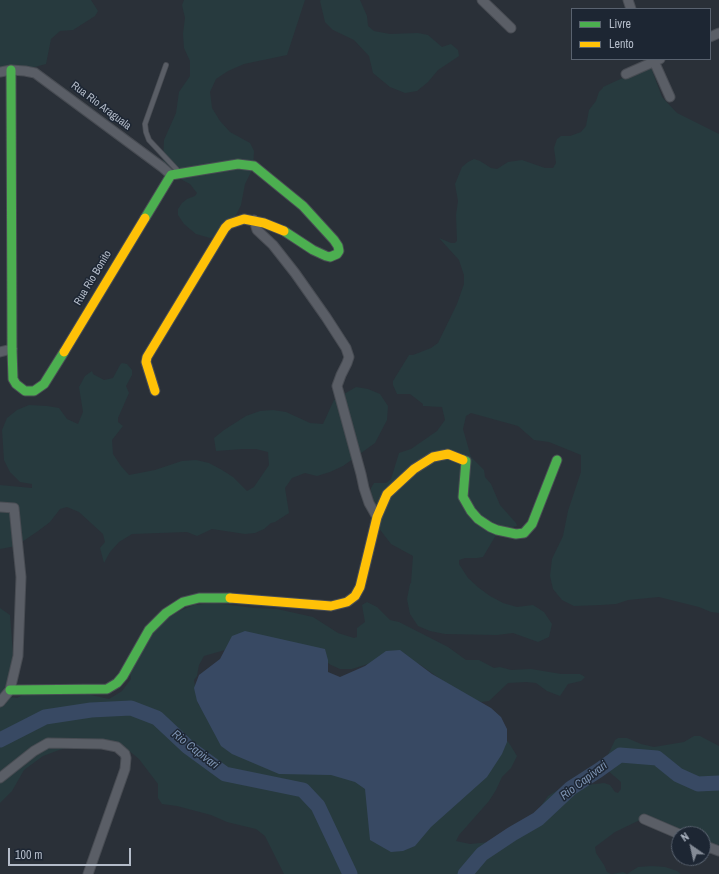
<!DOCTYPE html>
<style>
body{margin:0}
#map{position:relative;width:719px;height:874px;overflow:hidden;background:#2a3038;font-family:"Archivo Narrow",sans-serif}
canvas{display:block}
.legend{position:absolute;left:571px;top:8px;width:140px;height:52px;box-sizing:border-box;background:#1d2633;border:1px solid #59626f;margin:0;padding:5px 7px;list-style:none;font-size:12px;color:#b4bcc9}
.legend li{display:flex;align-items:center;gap:8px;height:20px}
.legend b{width:20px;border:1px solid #59626f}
.north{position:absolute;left:671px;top:826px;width:40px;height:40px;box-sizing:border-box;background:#1d2633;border:1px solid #59626f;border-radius:50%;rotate:326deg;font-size:11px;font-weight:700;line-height:16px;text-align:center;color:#b4bcc9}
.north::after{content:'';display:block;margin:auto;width:14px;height:18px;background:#848b96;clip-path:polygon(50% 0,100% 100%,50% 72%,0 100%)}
.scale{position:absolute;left:8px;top:848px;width:123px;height:18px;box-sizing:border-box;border:2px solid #b4bcc9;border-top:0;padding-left:5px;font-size:12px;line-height:14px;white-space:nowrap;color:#b4bcc9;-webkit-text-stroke:3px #1d2633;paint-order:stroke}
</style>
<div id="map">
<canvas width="719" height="874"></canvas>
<ul class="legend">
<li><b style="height:5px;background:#4caf50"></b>Livre</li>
<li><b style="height:5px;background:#ffc107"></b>Lento</li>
</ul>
<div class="north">N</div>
<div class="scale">100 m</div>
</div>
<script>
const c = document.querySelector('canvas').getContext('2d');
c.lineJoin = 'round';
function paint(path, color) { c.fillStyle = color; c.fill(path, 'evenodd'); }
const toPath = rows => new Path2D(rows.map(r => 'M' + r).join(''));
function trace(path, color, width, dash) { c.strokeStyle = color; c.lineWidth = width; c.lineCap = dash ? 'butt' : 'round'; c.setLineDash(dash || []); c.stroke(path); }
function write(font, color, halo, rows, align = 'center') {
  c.font = font + ' "Archivo Narrow",sans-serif'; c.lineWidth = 3; c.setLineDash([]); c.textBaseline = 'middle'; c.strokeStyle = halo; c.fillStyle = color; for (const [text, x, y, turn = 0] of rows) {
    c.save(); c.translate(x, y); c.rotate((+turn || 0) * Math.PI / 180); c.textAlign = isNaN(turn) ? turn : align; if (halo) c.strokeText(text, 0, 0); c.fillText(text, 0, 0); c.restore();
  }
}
const green = toPath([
 [0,0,91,0,98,11,95,16,73,30,60,31,51,39,46,64,31,68,16,77,0,74],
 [184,0,305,0,287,55,244,64,228,71,216,79,210,92,212,108,220,121,230,132,250,143,254,151,253,168,245,184,241,205,234,219,217,237,210,238,196,234,184,224,178,215,178,209,182,203,187,199,195,196,197,193,190,184,169,173,163,161,164,140,176,113,179,92,190,76,190,61,184,48,183,34,185,18,182,5],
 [321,0,360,0,367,16,368,26,374,31,390,34,418,33,428,35,442,47,451,44,458,50,459,56,438,70,428,82,417,91,405,93,390,87,373,73,369,56,354,40,333,30,325,22,320,1],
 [651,65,653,73,662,97,677,113,719,134,719,613,711,612,699,607,659,597,628,600,616,604,601,605,574,606,562,600,553,589,550,576,552,559,563,536,568,511,581,472,581,455,549,442,534,440,518,426,471,413,466,416,463,429,471,457,484,470,485,477,491,484,500,505,516,523,517,526,499,530,483,557,477,558,465,558,459,560,459,564,468,578,479,588,490,596,503,603,517,607,533,605,544,612,552,624,549,637,538,642,513,633,497,635,445,634,430,631,418,626,410,614,407,599,410,584,411,583,413,556,391,544,378,527,376,507,371,494,371,488,374,483,386,483,391,479,399,453,411,449,437,431,445,420,442,407,423,406,423,404,410,394,397,394,393,385,393,381,409,355,413,355,431,348,438,343,457,304,464,284,464,275,459,260,439,238,451,243,455,243,457,241,456,215,458,201,455,184,462,167,468,162,474,159,480,161,491,168,497,169,508,162,522,160,545,168,553,168,556,163,554,148,557,139,561,136,570,136,581,132,586,126,589,110,596,101,599,92,603,88,603,87],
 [122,363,127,364,132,370,132,375,126,386,129,393,118,418,118,422,123,426,112,440,113,454,121,466,129,475,155,470,182,461,196,460,209,463,222,470,233,477,247,491,254,487,269,465,268,452,256,449,243,449,216,451,214,438,224,430,246,416,260,411,273,410,286,412,310,423,323,424,334,400,356,387,368,389,380,394,388,406,387,420,375,443,343,466,330,472,317,476,305,473,292,478,285,488,289,513,275,522,271,523,264,529,255,533,245,534,212,529,197,536,187,532,132,534,119,542,110,552,104,563,100,548,105,542,103,534,79,512,67,507,60,509,50,522,38,531,16,546,0,549,0,485,32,488,32,484,20,482,10,472,4,460,2,430,7,418,17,410,29,405,47,406,59,408,67,419,78,424,83,412,79,387,85,376,92,371,93,374,104,380,113,378,120,365],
 [367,602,377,607,390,620,399,622,448,647,466,660,479,660,494,668,500,667,511,670,531,669,561,674,580,674,585,677,581,681,568,684,560,696,547,691,536,683,526,682,508,683,489,701,481,702,460,693,419,664,390,657,352,669,340,669,331,665,300,644,238,641,225,650,204,656,199,665,197,676,194,680,198,704,207,714,501,734,509,743,517,756,511,768,502,777,496,790,489,801,459,835,456,841,470,844,500,841,519,832,530,822,548,796,561,788,604,783,610,785,615,792,618,793,621,789,621,782,606,769,604,763,615,740,618,738,627,738,641,744,654,747,684,742,694,736,700,736,719,746,719,854,703,845,703,834,686,834,673,826,664,822,654,822,642,819,615,832,595,847,596,853,604,865,607,872,611,874,284,874,265,836,256,829,227,822,211,815,177,806,162,804,158,798,158,784,139,759,127,749,115,744,74,746,59,750,43,756,24,770,12,791,0,803,0,608,10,615,13,654,7,690,9,697,17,698,23,695,82,693,109,699,122,691,131,679,130,671,159,624,177,612,194,605,214,603,254,608,277,609,313,617,338,633,354,638,357,637,357,628,365,622,362,605],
 [652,866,665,867,677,871,681,874,612,874,623,872,627,874,638,867]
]);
const water = toPath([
 [245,631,325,649,328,660,328,672,340,677,365,666,386,651,400,650,432,674,491,708,501,717,507,729,507,742,502,754,487,777,431,827,415,846,403,851,391,852,370,840,365,789,355,782,331,775,279,774,232,754,221,746,197,701,194,688,199,675,220,659,232,636]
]);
const river = toPath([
 [0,740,45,717,91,710,131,708,157,718,188,747,225,774,303,790,318,806,350,874],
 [465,874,482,854,512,834,538,819,571,788,599,770,620,755,657,758,678,775,698,784,719,783]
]);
const lane = toPath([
 [166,65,145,124,146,132,149,140,179,172]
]);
const street = toPath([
 [482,0,511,28],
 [628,0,631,9],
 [710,37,719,33],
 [653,59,670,97],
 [0,72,11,70,25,71,35,73,162,167,171,175],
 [626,74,660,59],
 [254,220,257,230,273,245,295,273,326,317,346,348,349,357,347,363,341,375,337,386,361,474,364,488,369,503,377,517],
 [0,352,12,349],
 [0,507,14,508,21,577,18,656,10,690,0,702],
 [0,778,34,751,48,743,102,744,117,747,125,754,126,758,125,769,88,874],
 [644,819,679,834],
 [703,845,719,851]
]);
const fast = toPath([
 [11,70,12,349,13,379,16,384,25,391,34,391,44,384,64,352],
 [145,218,171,175,238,164,254,166,303,206,334,240,338,246,339,251,337,254,330,257,326,256,313,250,284,231],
 [463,460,466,461,463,497,471,511,478,519,490,527,497,530,516,534,524,533,532,524,557,460],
 [10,690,107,689,117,683,123,676,149,630,166,613,183,602,199,598,230,598]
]);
const slow = toPath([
 [64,352,145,218],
 [155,391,146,362,147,357,225,228,229,224,244,219,264,223,284,231],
 [230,598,331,606,347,602,355,596,360,587,377,517,387,494,414,469,433,457,448,454,463,460]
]);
const streetNames = [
 ["Rua Rio Araguala",101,106,37],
 ["Rua Rio Bonito",93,278,-59]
];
const waterNames = [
 ["Rio Capivari",195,750,38],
 ["Rio Capivari",584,781,-37]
];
paint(green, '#273a3e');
paint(water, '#384963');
trace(river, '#384963', 15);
trace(lane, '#484c53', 6);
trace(street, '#484c53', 11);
trace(fast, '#484c53', 11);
trace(slow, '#484c53', 11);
trace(lane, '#5a5e66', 4.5);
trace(street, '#5a5e66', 9);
trace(fast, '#4caf50', 9);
trace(slow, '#ffc107', 9);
write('11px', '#b4bcc9', '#1d2633', streetNames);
write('italic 12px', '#7c92b1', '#1d2633', waterNames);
</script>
